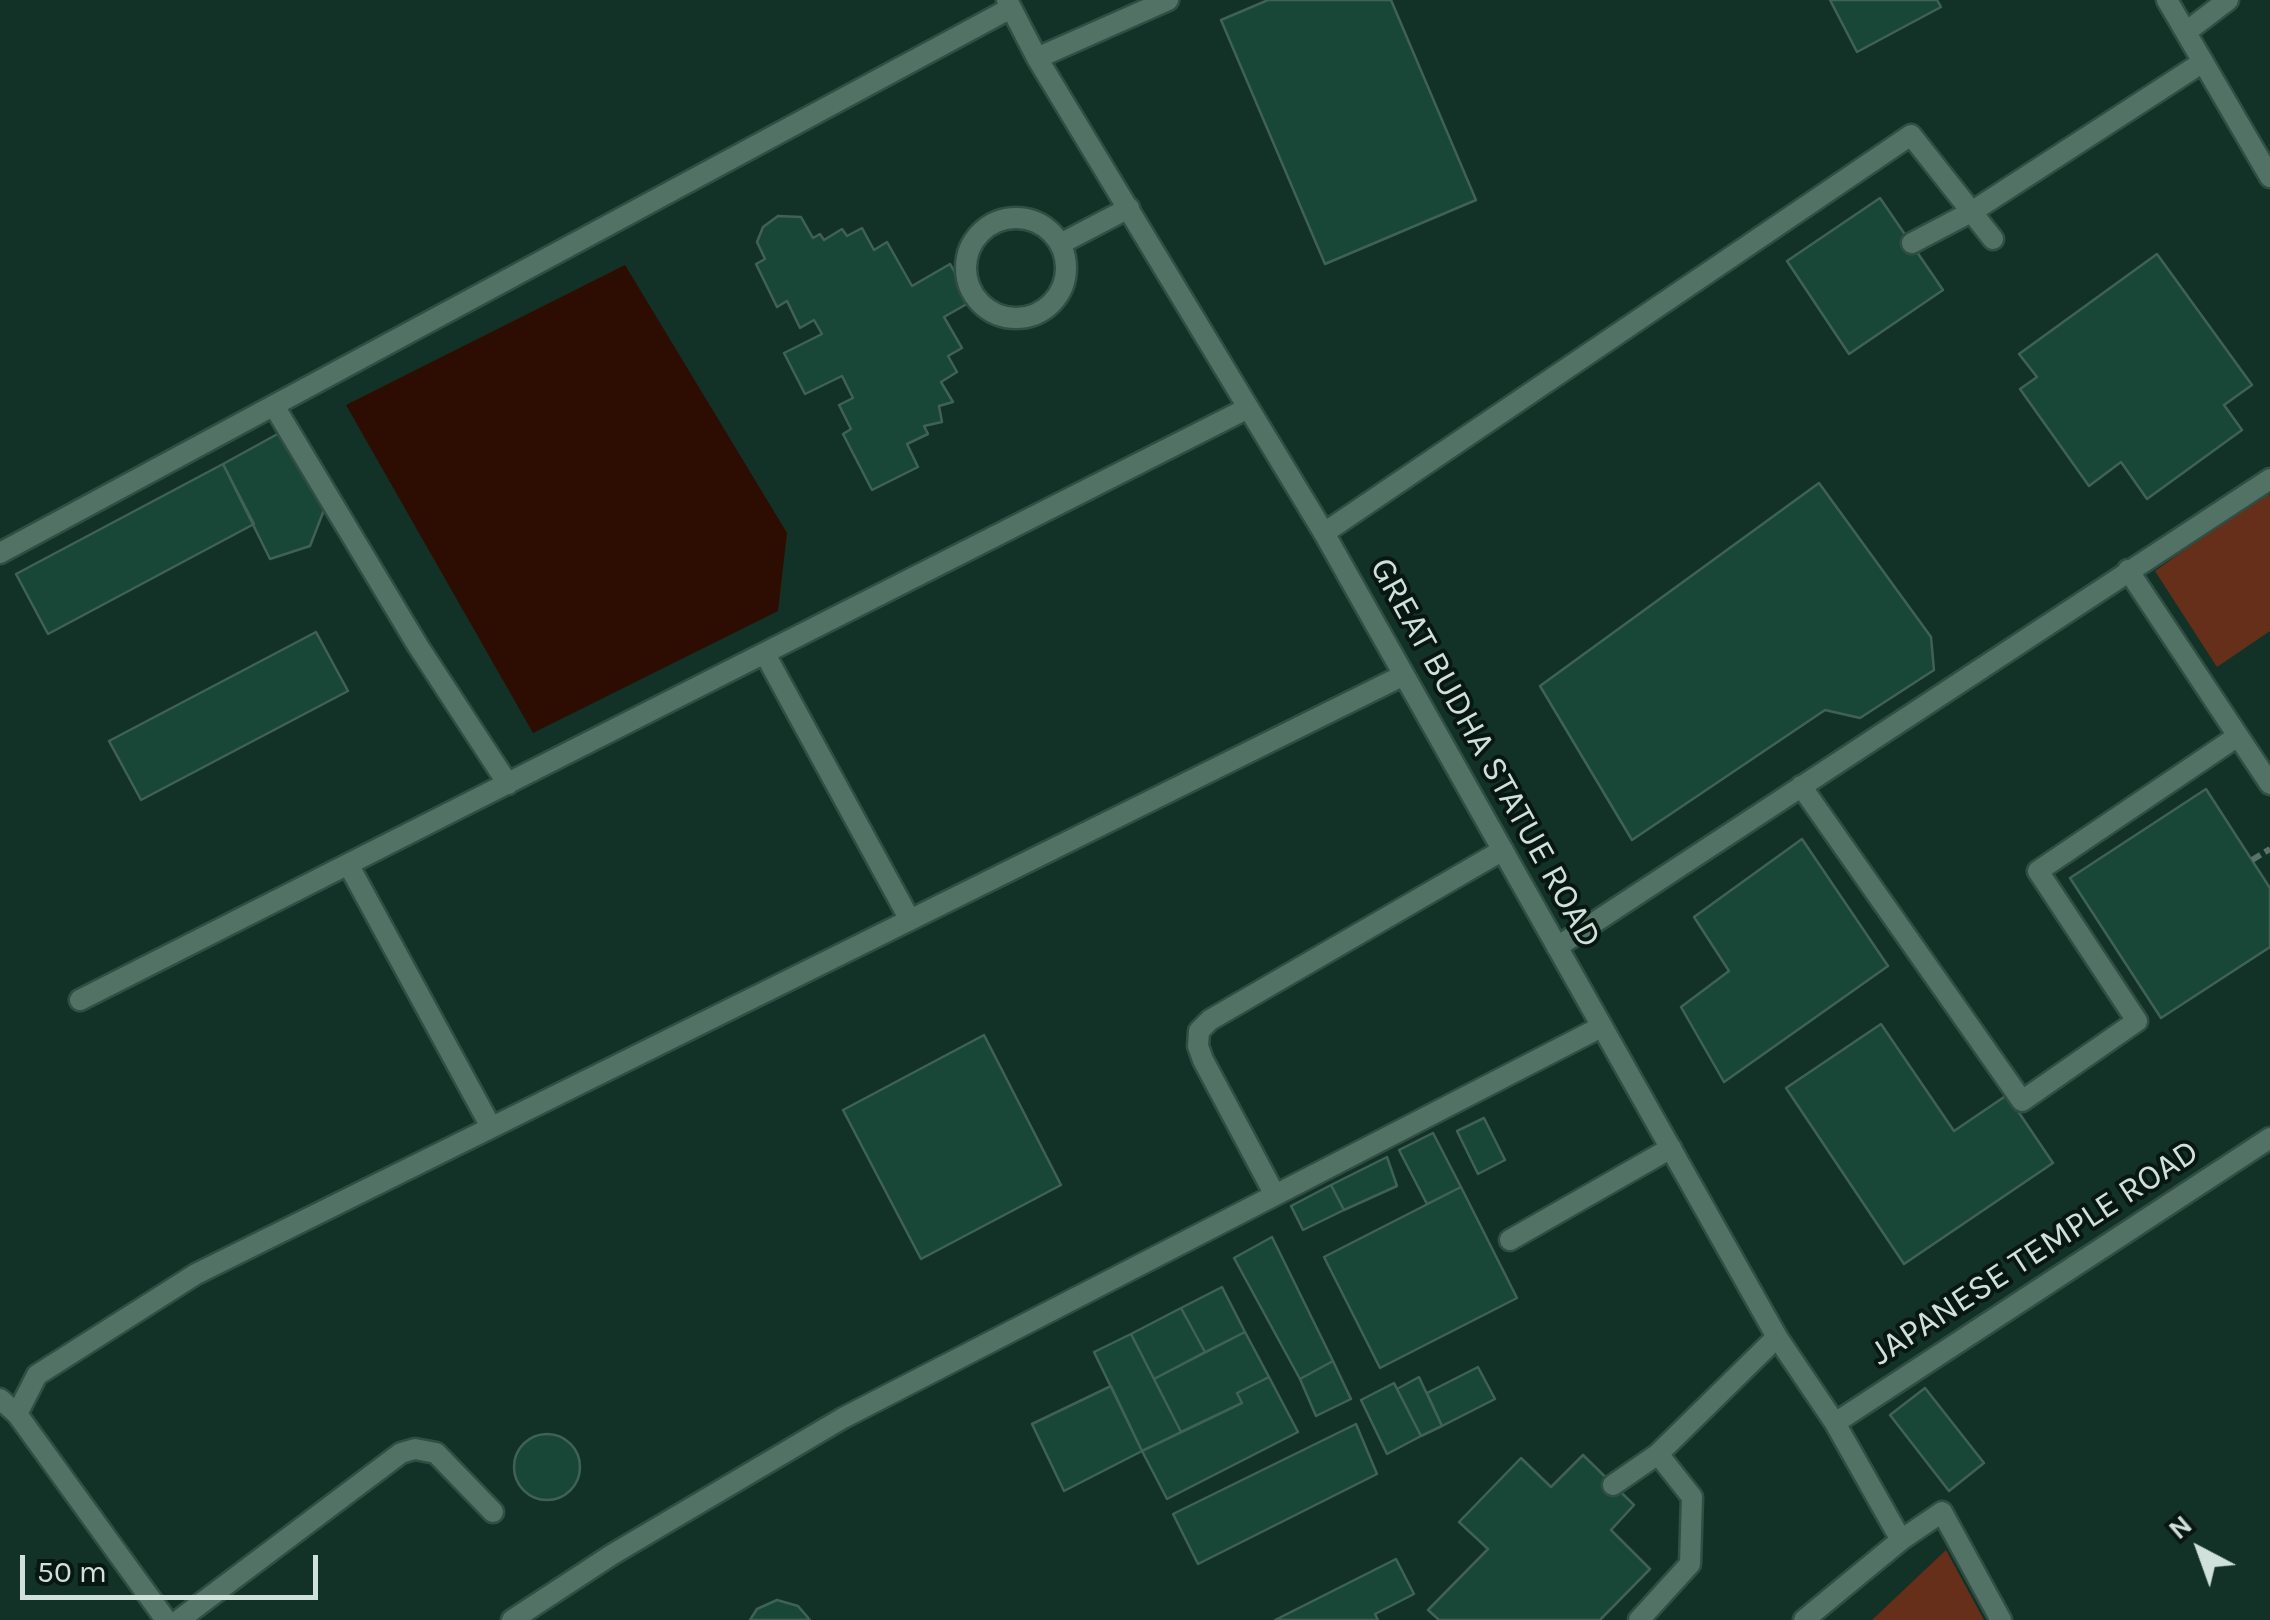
<!DOCTYPE html>
<style>
body{margin:0}
#map{position:relative;width:2270px;height:1620px;overflow:hidden;background:#123228;font-family:Karla,sans-serif}
canvas{display:block}
.north{position:absolute;left:2150px;top:1500px;width:100px;height:100px;-webkit-text-stroke:8px #091712;paint-order:stroke;rotate:319deg;font-size:28px;font-weight:700;line-height:40px;text-align:center;color:#cfe1da}
.north::after{content:'';display:block;margin:auto;width:35px;height:45px;background:#cfe1da;clip-path:polygon(50% 0,100% 100%,50% 72%,0 100%)}
.scale{position:absolute;left:20px;top:1555px;width:298px;height:45px;box-sizing:border-box;border:5px solid #cfe1da;border-top:0;padding-left:12px;font-size:30px;line-height:35px;white-space:nowrap;color:#cfe1da;-webkit-text-stroke:8px #091712;paint-order:stroke}
</style>
<div id="map">
<canvas width="2270" height="1620"></canvas>
<div class="north">N</div>
<div class="scale">50 m</div>
</div>
<script>
const c = document.querySelector('canvas').getContext('2d');
c.lineJoin = 'round';
function paint(path, color) { c.fillStyle = color; c.fill(path, 'evenodd'); }
const toPath = rows => new Path2D(rows.map(r => 'M' + r).join(''));
function trace(path, color, width, dash) { c.strokeStyle = color; c.lineWidth = width; c.lineCap = dash ? 'butt' : 'round'; c.setLineDash(dash || []); c.stroke(path); }
function write(font, color, halo, rows, align = 'center') {
  c.font = font + ' Karla,sans-serif'; c.lineWidth = 8; c.setLineDash([]); c.textBaseline = 'middle'; c.strokeStyle = halo; c.fillStyle = color; for (const [text, x, y, turn = 0] of rows) {
    c.save(); c.translate(x, y); c.rotate((+turn || 0) * Math.PI / 180); c.textAlign = isNaN(turn) ? turn : align; if (halo) c.strokeText(text, 0, 0); c.fillText(text, 0, 0); c.restore();
  }
}
const green = toPath([
 [2263,494,2270,495,2270,631,2217,667,2155,571],
 [1946,1550,1984,1620,1872,1620]
]);
const water = toPath([
 [625,265,787,533,778,611,533,733,346,405]
]);
const building = toPath([
 [1268,0,1391,0,1476,200,1325,264,1221,20,1268,0],
 [1830,0,1937,0,1941,7,1857,52,1830,0],
 [1880,198,1943,290,1849,354,1787,261,1880,198],
 [778,216,801,217,813,238,820,234,824,240,842,229,847,236,862,228,874,250,887,242,912,286,950,264,972,301,944,317,962,348,948,356,957,372,941,382,953,402,939,406,942,422,924,426,928,434,907,444,918,467,872,490,843,434,851,429,839,405,853,398,842,376,805,394,784,353,822,334,814,320,800,328,787,301,777,307,756,264,765,259,757,242,763,227,778,216],
 [2157,254,2252,385,2224,405,2242,430,2147,499,2121,462,2089,486,2020,389,2037,377,2019,354,2157,254],
 [283,431,324,510,310,546,270,559,223,464,283,431],
 [223,464,254,524,48,634,16,574,223,464],
 [1819,483,1931,637,1934,670,1860,718,1825,710,1632,840,1540,686,1819,483],
 [316,632,348,691,141,800,109,741,316,632],
 [2206,789,2270,888,2270,947,2161,1018,2070,878,2206,789],
 [1802,839,1888,966,1724,1082,1681,1007,1729,971,1694,917,1802,839],
 [1881,1024,1954,1131,2007,1095,2053,1163,1904,1264,1786,1088,1881,1024],
 [984,1035,1061,1185,921,1259,843,1110,984,1035],
 [1484,1118,1505,1160,1478,1174,1457,1131,1484,1118],
 [1433,1133,1461,1187,1427,1204,1399,1150,1433,1133],
 [1387,1157,1397,1186,1344,1210,1331,1185,1387,1157],
 [1331,1185,1344,1210,1303,1230,1291,1206,1331,1185],
 [1461,1187,1517,1298,1380,1368,1324,1257,1461,1187],
 [1272,1237,1333,1361,1300,1379,1234,1258,1272,1237],
 [1222,1287,1245,1332,1205,1352,1181,1308,1222,1287],
 [1181,1308,1205,1352,1154,1379,1131,1334,1181,1308],
 [1245,1332,1269,1377,1237,1393,1242,1403,1181,1432,1154,1379,1245,1332],
 [1131,1334,1181,1432,1142,1451,1094,1352,1131,1334],
 [1333,1361,1351,1399,1316,1416,1300,1379,1333,1361],
 [1478,1367,1495,1399,1442,1426,1427,1393,1478,1367],
 [1269,1377,1298,1432,1167,1499,1142,1451,1242,1403,1237,1393,1269,1377],
 [1419,1377,1442,1426,1421,1436,1397,1389,1419,1377],
 [1394,1383,1421,1436,1387,1454,1361,1400,1394,1383],
 [1111,1386,1142,1451,1064,1491,1032,1424,1111,1386],
 [1925,1388,1984,1463,1949,1491,1890,1415,1925,1388],
 [1356,1424,1377,1474,1198,1564,1173,1514,1356,1424],
 '514 1467a33 33 0 1 1 66 0a33 33 0 1 1-66 0Z',
 [1583,1455,1634,1505,1611,1530,1650,1569,1600,1620,1439,1620,1428,1610,1488,1549,1459,1522,1521,1458,1551,1487,1583,1455],
 [1396,1559,1414,1594,1375,1614,1378,1620,1275,1620,1396,1559],
 [777,1600,798,1606,810,1620,750,1620,757,1609,777,1600]
]);
const path = toPath([
 [2252,860,2270,849]
]);
const lane = toPath([
 '966 268a50 50 0 1 1 100 0a50 50 0 1 1-100 0Z',
 [1912,243,1973,211,2203,62],
 [1060,244,1129,208],
 [1324,533,1911,135,1993,239],
 [2128,570,2270,784],
 [1801,786,2022,1101,2137,1021,2038,871,2238,736],
 [1557,947,2270,479],
 [1510,1240,1671,1148],
 [0,1399,17,1414],
 [1613,1485,1658,1454,1777,1337],
 [179,1620,401,1453,415,1449,436,1453,493,1512],
 [1639,1620,1690,1564,1692,1497,1658,1454]
]);
const street = toPath([
 [1007,0,1037,58,1324,533,1777,1337,1835,1423,1901,1540],
 [2167,0,2270,177],
 [2186,32,2228,0],
 [1037,58,1168,0],
 [274,406,418,646,508,784],
 [0,553,1011,8],
 [765,654,910,920],
 [348,864,491,1127],
 [80,1000,1248,408],
 [1275,1195,1203,1060,1198,1046,1199,1031,1210,1020,1503,850],
 [1835,1423,2270,1138],
 [166,1620,17,1414,37,1375,196,1274,1404,675],
 [512,1620,613,1554,843,1418,1601,1027],
 [1804,1620,1901,1540,1942,1512,2001,1620]
]);
const streetNames = [
 ["GREAT BUDHA STATUE ROAD",1485,753,61],
 ["JAPANESE TEMPLE ROAD",2035,1253,-33]
];
paint(green, '#652f1a');
paint(water, '#2d0d02');
paint(building, '#184738');
trace(building, '#406155', 2.5);
trace(lane, '#304e44', 25);
trace(street, '#304e44', 25);
trace(path, '#59736b', 6, [10, 5]);
trace(lane, '#517265', 20);
trace(street, '#517265', 20);
write('35px', '#cfe1da', '#091712', streetNames);
</script>
